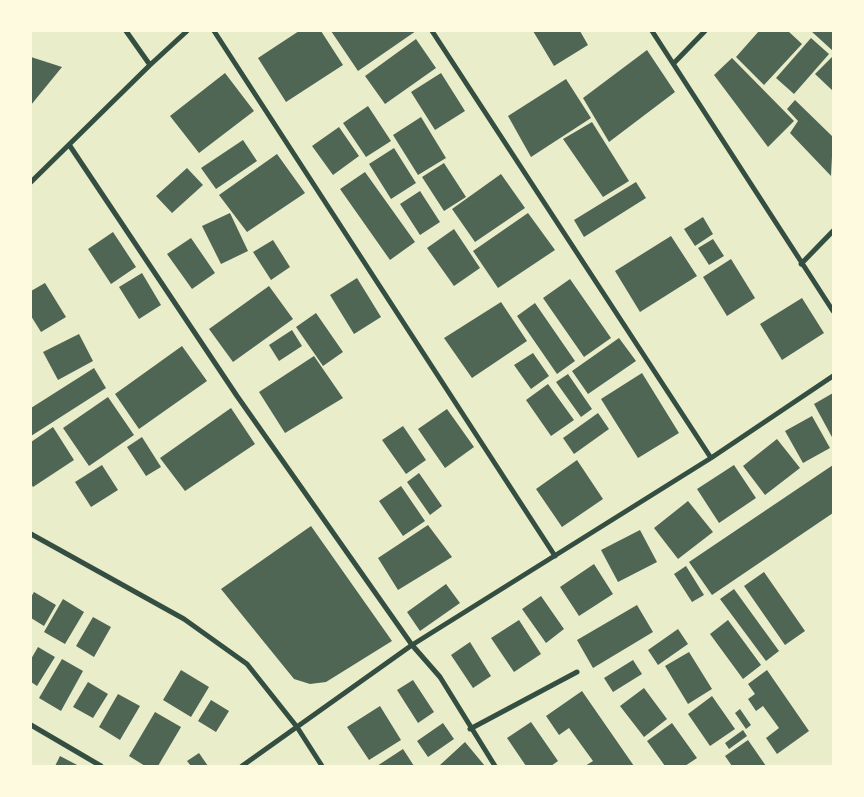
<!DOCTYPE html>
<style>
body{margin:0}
#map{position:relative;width:864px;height:797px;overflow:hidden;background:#e9edc9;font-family:"Nunito Sans",sans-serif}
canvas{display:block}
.frame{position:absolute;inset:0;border:32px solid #fefae0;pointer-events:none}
</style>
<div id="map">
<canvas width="864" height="797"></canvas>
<div class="frame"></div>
</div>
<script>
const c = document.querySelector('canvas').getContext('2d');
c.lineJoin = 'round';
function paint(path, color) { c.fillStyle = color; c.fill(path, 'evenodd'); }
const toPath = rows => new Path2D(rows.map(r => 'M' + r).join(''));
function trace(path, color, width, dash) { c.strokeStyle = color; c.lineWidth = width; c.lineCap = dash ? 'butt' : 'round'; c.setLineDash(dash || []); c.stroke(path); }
const building = toPath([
 [299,31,321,31,343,65,286,102,258,58],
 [331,31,416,31,358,71],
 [533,31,580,31,588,45,554,66],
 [759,31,788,31,802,44,764,85,736,57],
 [811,31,833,31,833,51],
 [811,38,829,54,794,94,776,78],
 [416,39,436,68,385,104,365,76],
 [647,50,675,92,609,142,583,98],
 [833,56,833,91,815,74],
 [31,57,62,67,31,105],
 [732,58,794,121,768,147,714,75],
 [225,73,254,111,199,153,170,116],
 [441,73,465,111,435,130,411,92],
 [566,79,591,118,531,157,508,116],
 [795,100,833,137,831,176,790,133,798,121,787,109],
 [368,106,391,141,366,157,343,123],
 [421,117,446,158,418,175,393,135],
 [592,122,629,181,603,197,563,139],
 [339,127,359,156,333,175,312,146],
 [243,140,257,161,216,189,201,168],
 [394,148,416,183,391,199,369,164],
 [277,154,305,193,247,232,219,195],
 [444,163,466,197,444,211,422,177],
 [187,168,203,185,172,213,156,196],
 [365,172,415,242,390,260,340,189],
 [501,174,525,208,475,242,452,209],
 [636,182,646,198,584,237,574,220],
 [420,191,440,222,420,235,400,204],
 [230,213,248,251,221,264,202,226],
 [528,213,555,250,498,288,473,251],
 [703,217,713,234,695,246,684,229],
 [454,229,480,268,454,286,427,248],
 [113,232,136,267,111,284,88,249],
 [671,236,697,276,640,312,615,271],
 [191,238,215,273,192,289,167,254],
 [713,239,724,256,709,265,698,248],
 [273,240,290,267,271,280,253,252],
 [731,259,755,298,727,316,703,277],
 [142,273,161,305,139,319,119,287],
 [357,278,381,317,354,334,330,295],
 [570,279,611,338,584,357,543,298],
 [45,283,66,317,41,332,31,316,31,291],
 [269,286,293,319,233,362,209,329],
 [802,298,824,333,782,360,760,324],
 [501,302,527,341,472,378,444,338],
 [535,303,575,361,557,374,517,316],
 [316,313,343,352,323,366,296,327],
 [292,330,302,346,279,361,269,345],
 [79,334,93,361,58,380,43,352],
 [619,338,636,361,588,394,572,371],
 [182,346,207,381,139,429,115,394],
 [533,353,549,376,531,389,514,365],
 [314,356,343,398,285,433,259,392],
 [94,368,106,388,31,436,31,408],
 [642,373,679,433,638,458,601,399],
 [568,374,592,409,581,417,556,382],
 [548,384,574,420,551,436,526,400],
 [833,393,833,439,814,404],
 [108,397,134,435,89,466,63,428],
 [231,408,255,444,185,491,160,458],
 [447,409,474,447,445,468,418,429],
 [598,413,609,429,574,454,563,438],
 [812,416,830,448,803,463,785,431],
 [403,426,426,460,406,474,382,440],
 [53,427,74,460,33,487,31,484,31,442],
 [142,437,161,467,146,476,127,447],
 [777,439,800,468,765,495,743,466],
 [577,460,603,499,562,527,536,489],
 [102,465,118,490,91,507,75,482],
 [734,465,756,498,719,523,697,489],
 [833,465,833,513,712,595,689,562],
 [419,473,442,506,430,515,407,482],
 [401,486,425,521,403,536,379,501],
 [688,501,713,532,678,559,654,528],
 [428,525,452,557,398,590,378,558],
 [311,526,392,641,326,682,310,684,294,679,221,589],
 [640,530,657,562,618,582,601,550],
 [594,564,613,594,579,616,560,587],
 [686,566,704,595,692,602,674,574],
 [764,572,805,631,785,645,744,586],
 [446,584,460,603,420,631,407,612],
 [734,589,779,651,766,661,720,599],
 [34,592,56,605,44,626,31,618,31,597],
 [541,596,564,629,546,643,522,609],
 [63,599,84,612,65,644,44,632],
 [637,605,653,632,593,668,577,640],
 [93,617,111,627,94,657,76,646],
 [519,620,541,654,514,672,491,638],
 [728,620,761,665,743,679,710,634],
 [678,629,688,644,658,665,648,650],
 [470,642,491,676,473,688,451,655],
 [38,647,55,657,37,686,31,682,31,659],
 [689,652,712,689,688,704,665,666],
 [62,659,83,671,61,711,39,698],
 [633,660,642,674,613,692,604,678],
 [181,670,209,687,191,717,163,700],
 [767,670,809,731,777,754,766,738,779,728,763,706,756,711,748,699,755,694,748,684],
 [413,680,434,712,418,723,397,690],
 [88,682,108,694,93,718,73,707],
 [644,688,667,719,644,737,620,706],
 [582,691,634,766,585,766,593,761,569,728,559,735,546,716],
 [118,694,140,706,120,740,99,727],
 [712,696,735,729,710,746,688,714],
 [211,700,229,711,216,732,198,721],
 [380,706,401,740,369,760,347,727],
 [740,709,751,725,746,729,735,713],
 [155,712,181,727,158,766,145,766,129,756],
 [531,722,558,761,551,766,526,766,507,738],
 [443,723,454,739,428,757,417,741],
 [672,723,697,758,685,766,665,766,647,741],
 [743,730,747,736,729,749,725,743],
 [748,740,766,766,732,766,725,756],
 [465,742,485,766,441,766,440,765],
 [403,749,414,766,377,766],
 [199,753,208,766,191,766,187,761],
 [60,756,79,766,55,766]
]);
const minor = toPath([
 [126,31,150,65],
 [214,31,555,556],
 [432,31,711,458],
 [652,31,833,311],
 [674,63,705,31],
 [70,146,237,396,412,645,440,677,495,766],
 [31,182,150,65,187,31],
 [801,264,833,231],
 [31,534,184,619,247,664,297,727,322,766],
 [31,725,101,766],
 [470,729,577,672],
 [242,766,412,645,711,458,833,376]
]);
paint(building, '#4f6655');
trace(minor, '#344e41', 5);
</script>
